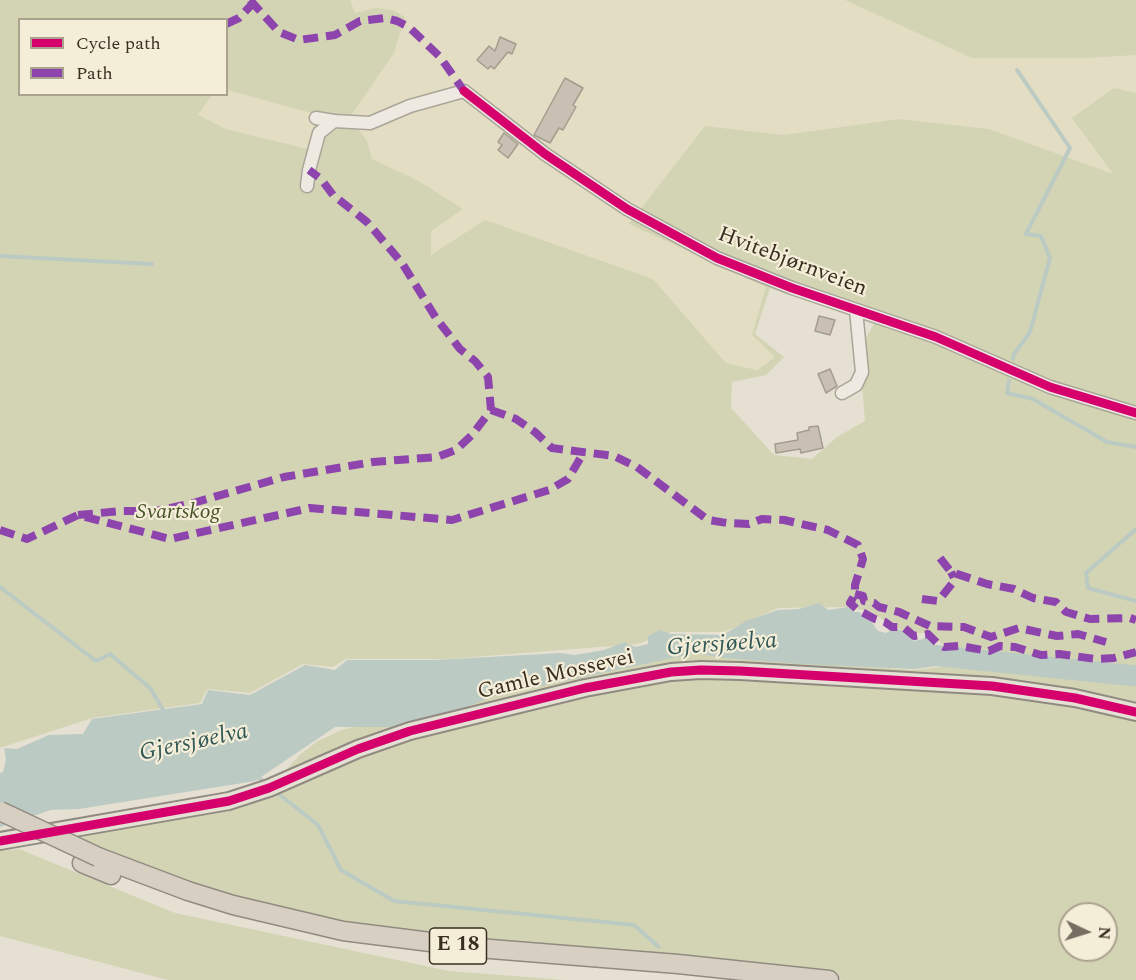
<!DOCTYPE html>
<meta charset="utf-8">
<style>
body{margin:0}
#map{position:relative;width:1136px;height:980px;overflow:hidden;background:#e5e0d1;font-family:Spectral,serif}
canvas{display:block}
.legend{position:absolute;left:18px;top:18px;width:210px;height:78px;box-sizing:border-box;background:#f4edd8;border:2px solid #aaa18f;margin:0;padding:8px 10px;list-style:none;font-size:18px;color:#3a2e21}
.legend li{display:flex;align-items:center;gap:12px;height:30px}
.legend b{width:30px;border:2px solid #aaa18f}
.north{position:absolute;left:1058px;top:902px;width:60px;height:60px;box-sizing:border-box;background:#f4edd8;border:2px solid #aaa18f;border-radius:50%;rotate:94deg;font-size:16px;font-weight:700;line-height:24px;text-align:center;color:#3a2e21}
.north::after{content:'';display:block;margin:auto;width:21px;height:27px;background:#766c5f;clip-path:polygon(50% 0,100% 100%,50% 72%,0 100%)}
</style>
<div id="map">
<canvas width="1136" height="980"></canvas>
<ul class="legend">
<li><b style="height:8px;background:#d6006c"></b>Cycle path</li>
<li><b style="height:8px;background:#8e44ad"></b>Path</li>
</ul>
<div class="north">N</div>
</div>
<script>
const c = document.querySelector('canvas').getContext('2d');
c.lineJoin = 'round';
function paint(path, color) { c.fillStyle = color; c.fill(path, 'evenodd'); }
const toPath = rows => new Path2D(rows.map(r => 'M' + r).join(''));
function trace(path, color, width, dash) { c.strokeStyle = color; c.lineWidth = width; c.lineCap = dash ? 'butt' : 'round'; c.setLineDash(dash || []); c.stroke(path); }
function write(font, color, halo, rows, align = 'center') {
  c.font = font + ' Spectral,serif'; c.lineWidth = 4.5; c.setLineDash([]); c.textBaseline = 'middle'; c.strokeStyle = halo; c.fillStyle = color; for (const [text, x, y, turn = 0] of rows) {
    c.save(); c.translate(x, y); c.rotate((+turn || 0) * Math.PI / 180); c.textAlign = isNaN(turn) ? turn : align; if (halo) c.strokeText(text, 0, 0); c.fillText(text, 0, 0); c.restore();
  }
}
const farmland = toPath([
 [350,0,848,0,972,58,1089,58,1136,55,1136,93,1114,88,1114,175,989,129,899,119,783,135,705,126,629,224,766,287,752,335,775,357,758,370,726,363,653,279,431,256,431,231,462,209,417,180,372,159,367,141,350,117,394,53,376,8,354,13],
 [227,90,315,114,316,118,308,149,226,129,198,115,213,95,226,94]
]);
const green = toPath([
 [0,0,350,0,355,13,376,8,392,10,405,17,394,53,350,117,367,141,372,159,417,180,463,209,431,231,431,255,485,220,653,279,726,363,757,370,775,357,752,335,766,287,629,224,705,126,783,135,899,119,989,129,1113,174,1072,118,1114,88,1136,93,1136,980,845,980,451,942,199,893,78,838,224,806,283,773,302,753,318,741,342,730,539,679,660,657,700,654,914,670,949,666,948,649,929,633,909,633,890,625,872,612,848,607,778,608,724,632,671,632,637,644,448,659,346,659,333,667,303,664,250,693,207,689,200,703,92,718,0,748],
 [20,20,226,20,227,90,315,114,316,118,308,149,226,129,198,115,213,94,20,94],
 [770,288,874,324,859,350,865,421,837,437,812,459,774,455,731,408,732,382,766,375,784,357,755,334],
 [1070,914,1106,914,1106,950,1070,950],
 [845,0,1136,0,1136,55,1089,58,972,58],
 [19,849,175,913,449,971,565,980,168,980,0,936,0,851]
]);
const water = toPath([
 [819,603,828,610,848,607,854,612,860,612,862,617,869,618,878,631,886,633,893,629,901,630,914,641,923,639,928,634,933,646,948,657,945,665,914,669,801,664,722,658,696,653,494,696,418,727,335,727,255,781,79,809,51,810,0,827,0,773,3,772,6,760,4,748,17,749,49,735,83,734,92,719,202,704,208,690,250,695,305,665,335,670,347,660,435,660,560,653,575,655,604,650,624,642,635,647,648,644,648,636,660,630,671,634,723,635,746,621,778,610,799,609]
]);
const stream = toPath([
 [0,256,152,264],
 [1013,359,1014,354,1030,332,1050,258,1041,236,1026,234,1070,148,1017,70],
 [1009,381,1007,393,1033,399,1107,442,1136,447],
 [1136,529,1086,573,1088,588,1136,601],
 [0,587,96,661,110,654,150,688,165,713],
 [259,778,262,780],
 [280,795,318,825,341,870,394,901,634,925,659,947]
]);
const river = toPath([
 [921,654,1136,676]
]);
const building = toPath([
 [500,37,516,44,512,54,508,52,494,69,491,66,488,69,477,60,489,46,495,51,500,37],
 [565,78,583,88,573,105,576,107,563,130,559,128,550,143,534,135,565,78],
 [504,133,518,144,508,158,498,150,502,145,498,142,504,133],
 [819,316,835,320,830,335,815,331,819,316],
 [830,369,837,386,826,393,818,374,830,369],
 [818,426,823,448,801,453,800,449,776,453,775,444,798,440,797,433,809,430,809,427,818,426]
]);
const minor = toPath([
 [316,118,334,121],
 [307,186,309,170,319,133,334,121,370,123,410,106,464,91,545,154,627,209,717,258,792,288,936,337,1050,387,1136,413],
 [842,393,856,385,862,372,856,310]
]);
const major = toPath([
 [0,841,229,801,269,788,358,749,410,731,585,688,671,672,701,670,740,671,992,686,1075,698,1136,712]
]);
const highway = toPath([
 [98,857,188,891,233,905,343,931,478,948,678,964,829,980],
 [82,863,111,875]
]);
const highwayBridge = toPath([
 [0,811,98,857]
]);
const quiet = toPath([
 [250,0,279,32,299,40,335,35,360,21,385,18,397,21,409,27,440,57,464,91],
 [226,24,239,18,256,0],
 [491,410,516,419,535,432,552,448,614,456,637,467,708,520,727,523,749,524,762,519,784,520,828,530,858,545,863,559,855,585,855,594,850,603,858,610,875,619,885,622,892,627,903,627,914,636,928,634,937,643,944,647,960,646,989,651,1000,646,1015,647,1041,655,1059,654,1096,659,1114,658,1136,652],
 [78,515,121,511,156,511,193,503,284,477,373,462,437,457,456,450,472,435,491,410,488,377,475,361,460,349,436,318,402,263,367,222,333,195,321,179,309,170],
 [0,530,27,539,78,515,170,539,310,508,452,520,549,490,568,479,584,452],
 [940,558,951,572,987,584,1014,589,1033,598,1056,602,1066,612,1090,619,1130,618,1136,620],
 [855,594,863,596,864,601,874,603,879,607,899,612,930,626,964,627,991,637,1019,628,1057,636,1078,634,1106,642],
 [922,599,938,601,955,580,951,572]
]);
const cycleway = toPath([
 [464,91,545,154,627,209,717,258,792,288,936,337,1050,387,1136,413],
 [0,841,229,801,269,788,358,749,410,731,585,688,671,672,701,670,740,671,992,686,1075,698,1136,712]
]);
const shields = [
 [458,946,57]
];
const shieldNames = [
 ["E 18",458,946]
];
const streetNames = [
 ["Hvitebjørnveien",792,263,21],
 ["Gamle Mossevei",556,676,-13]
];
const parkNames = [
 ["Svartskog",178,514]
];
const waterNames = [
 ["Gjersjøelva",722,646,-4],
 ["Gjersjøelva",194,744,-12]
];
paint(farmland, '#e3dec3');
paint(green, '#d3d4b4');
paint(water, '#bbcac2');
trace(stream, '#bbcac2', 4);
trace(river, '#bbcac2', 21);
paint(building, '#c9bfb2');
trace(building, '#a59c90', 1.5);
trace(minor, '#aaa599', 15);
trace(major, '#908a80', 20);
trace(highway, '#908a80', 21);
trace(minor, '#eeeae2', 12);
trace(major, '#e5e0d4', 16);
trace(highway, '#d7d0c2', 18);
trace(highwayBridge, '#908a80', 21, []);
trace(highwayBridge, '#d7d0c2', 18);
trace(quiet, '#8e44ad', 8, [15, 8]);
trace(cycleway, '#d6006c', 9);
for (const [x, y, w] of shields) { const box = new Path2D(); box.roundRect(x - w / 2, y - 18, w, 36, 4.5); c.fillStyle = '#f4edd8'; c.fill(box); trace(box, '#3a2e21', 1.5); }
write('bold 21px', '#3a2e21', null, shieldNames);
write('22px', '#3a2e21', '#f4edd8', streetNames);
write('italic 22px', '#495529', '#f4edd8', parkNames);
write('italic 24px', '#315857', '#f4edd8', waterNames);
</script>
